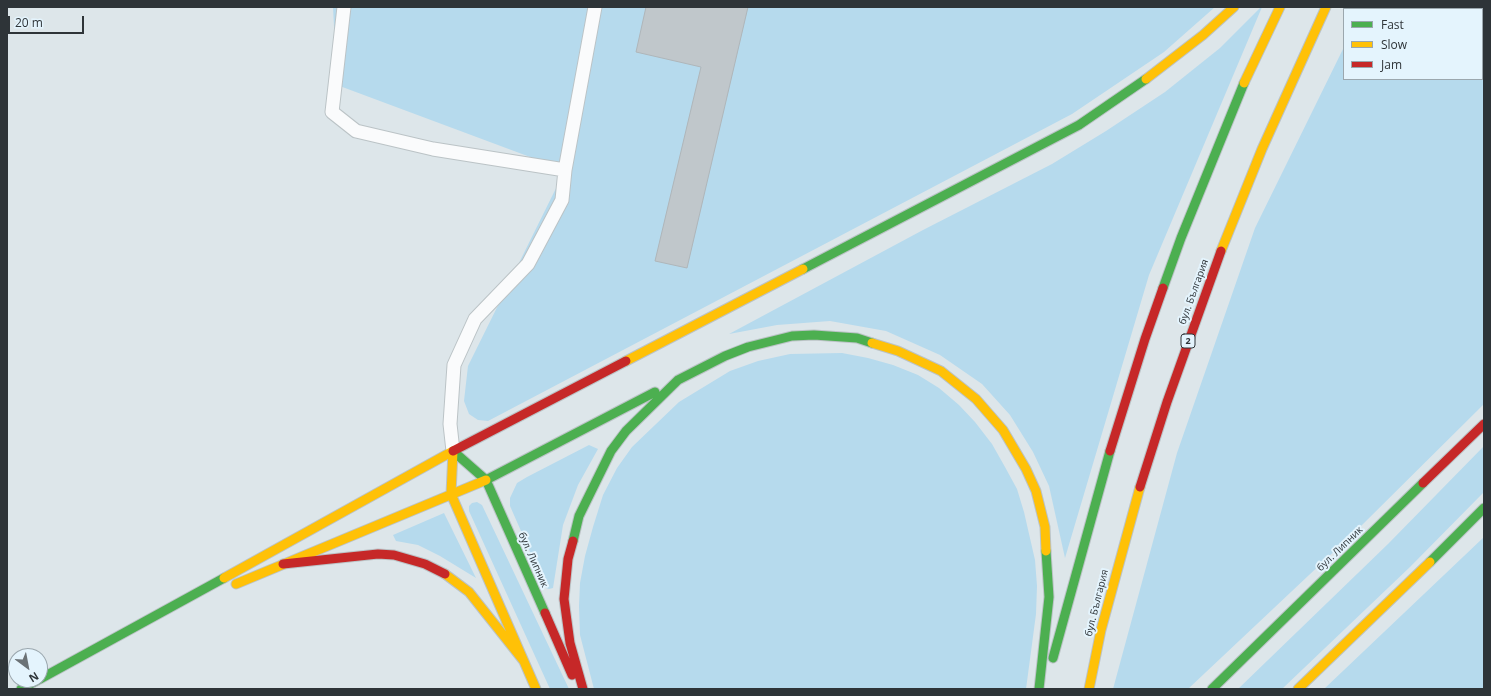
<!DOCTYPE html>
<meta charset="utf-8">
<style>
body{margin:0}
#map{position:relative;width:1491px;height:696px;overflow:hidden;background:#dde6ea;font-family:"Open Sans",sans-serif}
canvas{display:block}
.frame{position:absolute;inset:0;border:8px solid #2e3438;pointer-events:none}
.legend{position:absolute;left:1343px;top:8px;width:140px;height:72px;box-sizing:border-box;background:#e4f4fd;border:1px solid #9ba7ae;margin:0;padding:5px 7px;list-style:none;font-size:12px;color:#2e3438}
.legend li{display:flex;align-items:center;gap:8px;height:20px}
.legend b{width:20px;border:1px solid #9ba7ae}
.north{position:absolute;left:8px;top:648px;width:40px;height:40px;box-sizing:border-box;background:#e4f4fd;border:1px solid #9ba7ae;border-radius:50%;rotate:148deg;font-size:11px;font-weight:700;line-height:16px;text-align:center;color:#2e3438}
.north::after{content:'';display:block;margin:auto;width:14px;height:18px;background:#6b7276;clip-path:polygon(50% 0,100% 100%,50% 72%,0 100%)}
.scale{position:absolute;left:8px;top:16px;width:76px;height:18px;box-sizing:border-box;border:2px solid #2e3438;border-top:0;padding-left:5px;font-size:12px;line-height:14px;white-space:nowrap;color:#2e3438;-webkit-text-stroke:3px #e4f4fd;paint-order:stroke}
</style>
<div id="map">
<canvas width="1491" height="696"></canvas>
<div class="frame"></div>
<ul class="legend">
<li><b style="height:5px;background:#4caf50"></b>Fast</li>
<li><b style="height:5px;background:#ffc107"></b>Slow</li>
<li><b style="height:5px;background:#c62828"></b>Jam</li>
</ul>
<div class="north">N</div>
<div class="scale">20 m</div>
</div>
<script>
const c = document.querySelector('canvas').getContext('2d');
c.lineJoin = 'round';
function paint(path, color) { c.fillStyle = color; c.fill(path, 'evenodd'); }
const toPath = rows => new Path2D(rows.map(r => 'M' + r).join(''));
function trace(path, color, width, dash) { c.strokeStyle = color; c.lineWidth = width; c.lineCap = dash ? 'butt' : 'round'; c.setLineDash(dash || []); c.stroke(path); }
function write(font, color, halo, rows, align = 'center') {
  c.font = font + ' "Open Sans",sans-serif'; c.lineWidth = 4; c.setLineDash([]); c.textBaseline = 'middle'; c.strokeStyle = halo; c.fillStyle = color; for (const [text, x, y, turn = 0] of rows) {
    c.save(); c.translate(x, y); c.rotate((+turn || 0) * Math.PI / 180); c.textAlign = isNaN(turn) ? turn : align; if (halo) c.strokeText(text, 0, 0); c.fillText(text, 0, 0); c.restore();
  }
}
const green = toPath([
 [333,7,1215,7,1164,52,1072,114,488,421,478,420,469,414,464,401,468,366,565,170,337,85],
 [1261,7,1262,7,1149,275,1065,558,1049,486,1033,452,1010,415,982,384,940,355,886,331,830,321,777,325,729,334,923,230,1052,164,1106,131,1165,92,1220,48],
 [1364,7,1484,7,1484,404,1360,527,1188,689,1113,689,1177,453,1255,228,1344,47,1344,79,1482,79,1482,9,1363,9],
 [842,353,868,358,893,365,918,375,939,388,959,405,975,422,992,444,1005,467,1017,489,1024,512,1035,560,1037,586,1036,614,1026,689,594,689,580,635,579,606,580,583,585,556,593,527,603,495,617,468,632,447,679,402,730,371,758,361,790,354],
 [589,445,598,449,578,485,563,525,553,588,549,589,546,588,510,506,510,498,517,483,527,477],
 [1484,446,1484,492,1410,567,1282,689,1238,689,1388,544],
 [477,502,482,505,569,689,550,689,469,511,469,506,472,503],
 [444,513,476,578,440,556,418,545,396,541,393,535],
 [1484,537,1484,689,1324,689]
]);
const building = toPath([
 [646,7,748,7,687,268,655,261,701,67,636,52,646,7]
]);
const lane = toPath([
 [344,7,332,112,356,131,433,149,565,170,562,200,528,264,475,319,454,365,450,424,453,451],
 [565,170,595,7]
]);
const fast = toPath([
 [803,269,1079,125,1146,79],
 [1163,288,1181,238,1244,83],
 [453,451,486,480,545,613],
 [486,480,655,392],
 [573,541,579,516,611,451,626,431,678,380,725,356,748,347,792,336,814,335,857,338,872,343],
 [1430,562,1484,508],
 [1053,658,1110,451],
 [40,679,224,578],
 [21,689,38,680],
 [1039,689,1049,597,1046,551],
 [1212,689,1423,483]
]);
const slow = toPath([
 [1146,79,1203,35,1234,7],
 [1244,83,1280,7],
 [1221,251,1262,149,1326,7],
 [872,343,898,351,941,371,976,399,1003,430,1026,469,1036,491,1045,527,1046,551],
 [626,361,803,269],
 [453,451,451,494,536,689],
 [445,574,469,592,523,660],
 [224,578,453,451],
 [236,584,486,480],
 [1089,689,1101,630,1140,487],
 [1298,689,1430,562]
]);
const jam = toPath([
 [453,451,626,361],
 [1110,451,1145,339,1163,288],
 [1423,483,1484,424],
 [1140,487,1167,402,1221,251],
 [573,541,568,559,564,599,570,643,583,689],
 [283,564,378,554,394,555,425,564,445,574],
 [545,613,572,675]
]);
const shields = [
 [1188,341,14]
];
const shieldNames = [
 ["2",1188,341]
];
const streetNames = [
 ["бул. България",1194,292,-70],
 ["бул. Липник",1340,549,-44],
 ["бул. Липник",533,560,66],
 ["бул. България",1097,603,-76]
];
paint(green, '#b6daed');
paint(building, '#c0c7cb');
trace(building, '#afb6ba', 1);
trace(lane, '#bbc3c6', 15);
trace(fast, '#bbc3c6', 11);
trace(slow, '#bbc3c6', 11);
trace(jam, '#bbc3c6', 11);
trace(lane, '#fafbfc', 13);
trace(fast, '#4caf50', 9);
trace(slow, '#ffc107', 9);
trace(jam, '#c62828', 9);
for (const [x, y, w] of shields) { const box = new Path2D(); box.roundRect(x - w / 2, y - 7, w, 14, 3); c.fillStyle = '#e4f4fd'; c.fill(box); trace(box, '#2e3438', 1); }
write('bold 9px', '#2e3438', null, shieldNames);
write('10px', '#2e3438', '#e4f4fd', streetNames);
</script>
